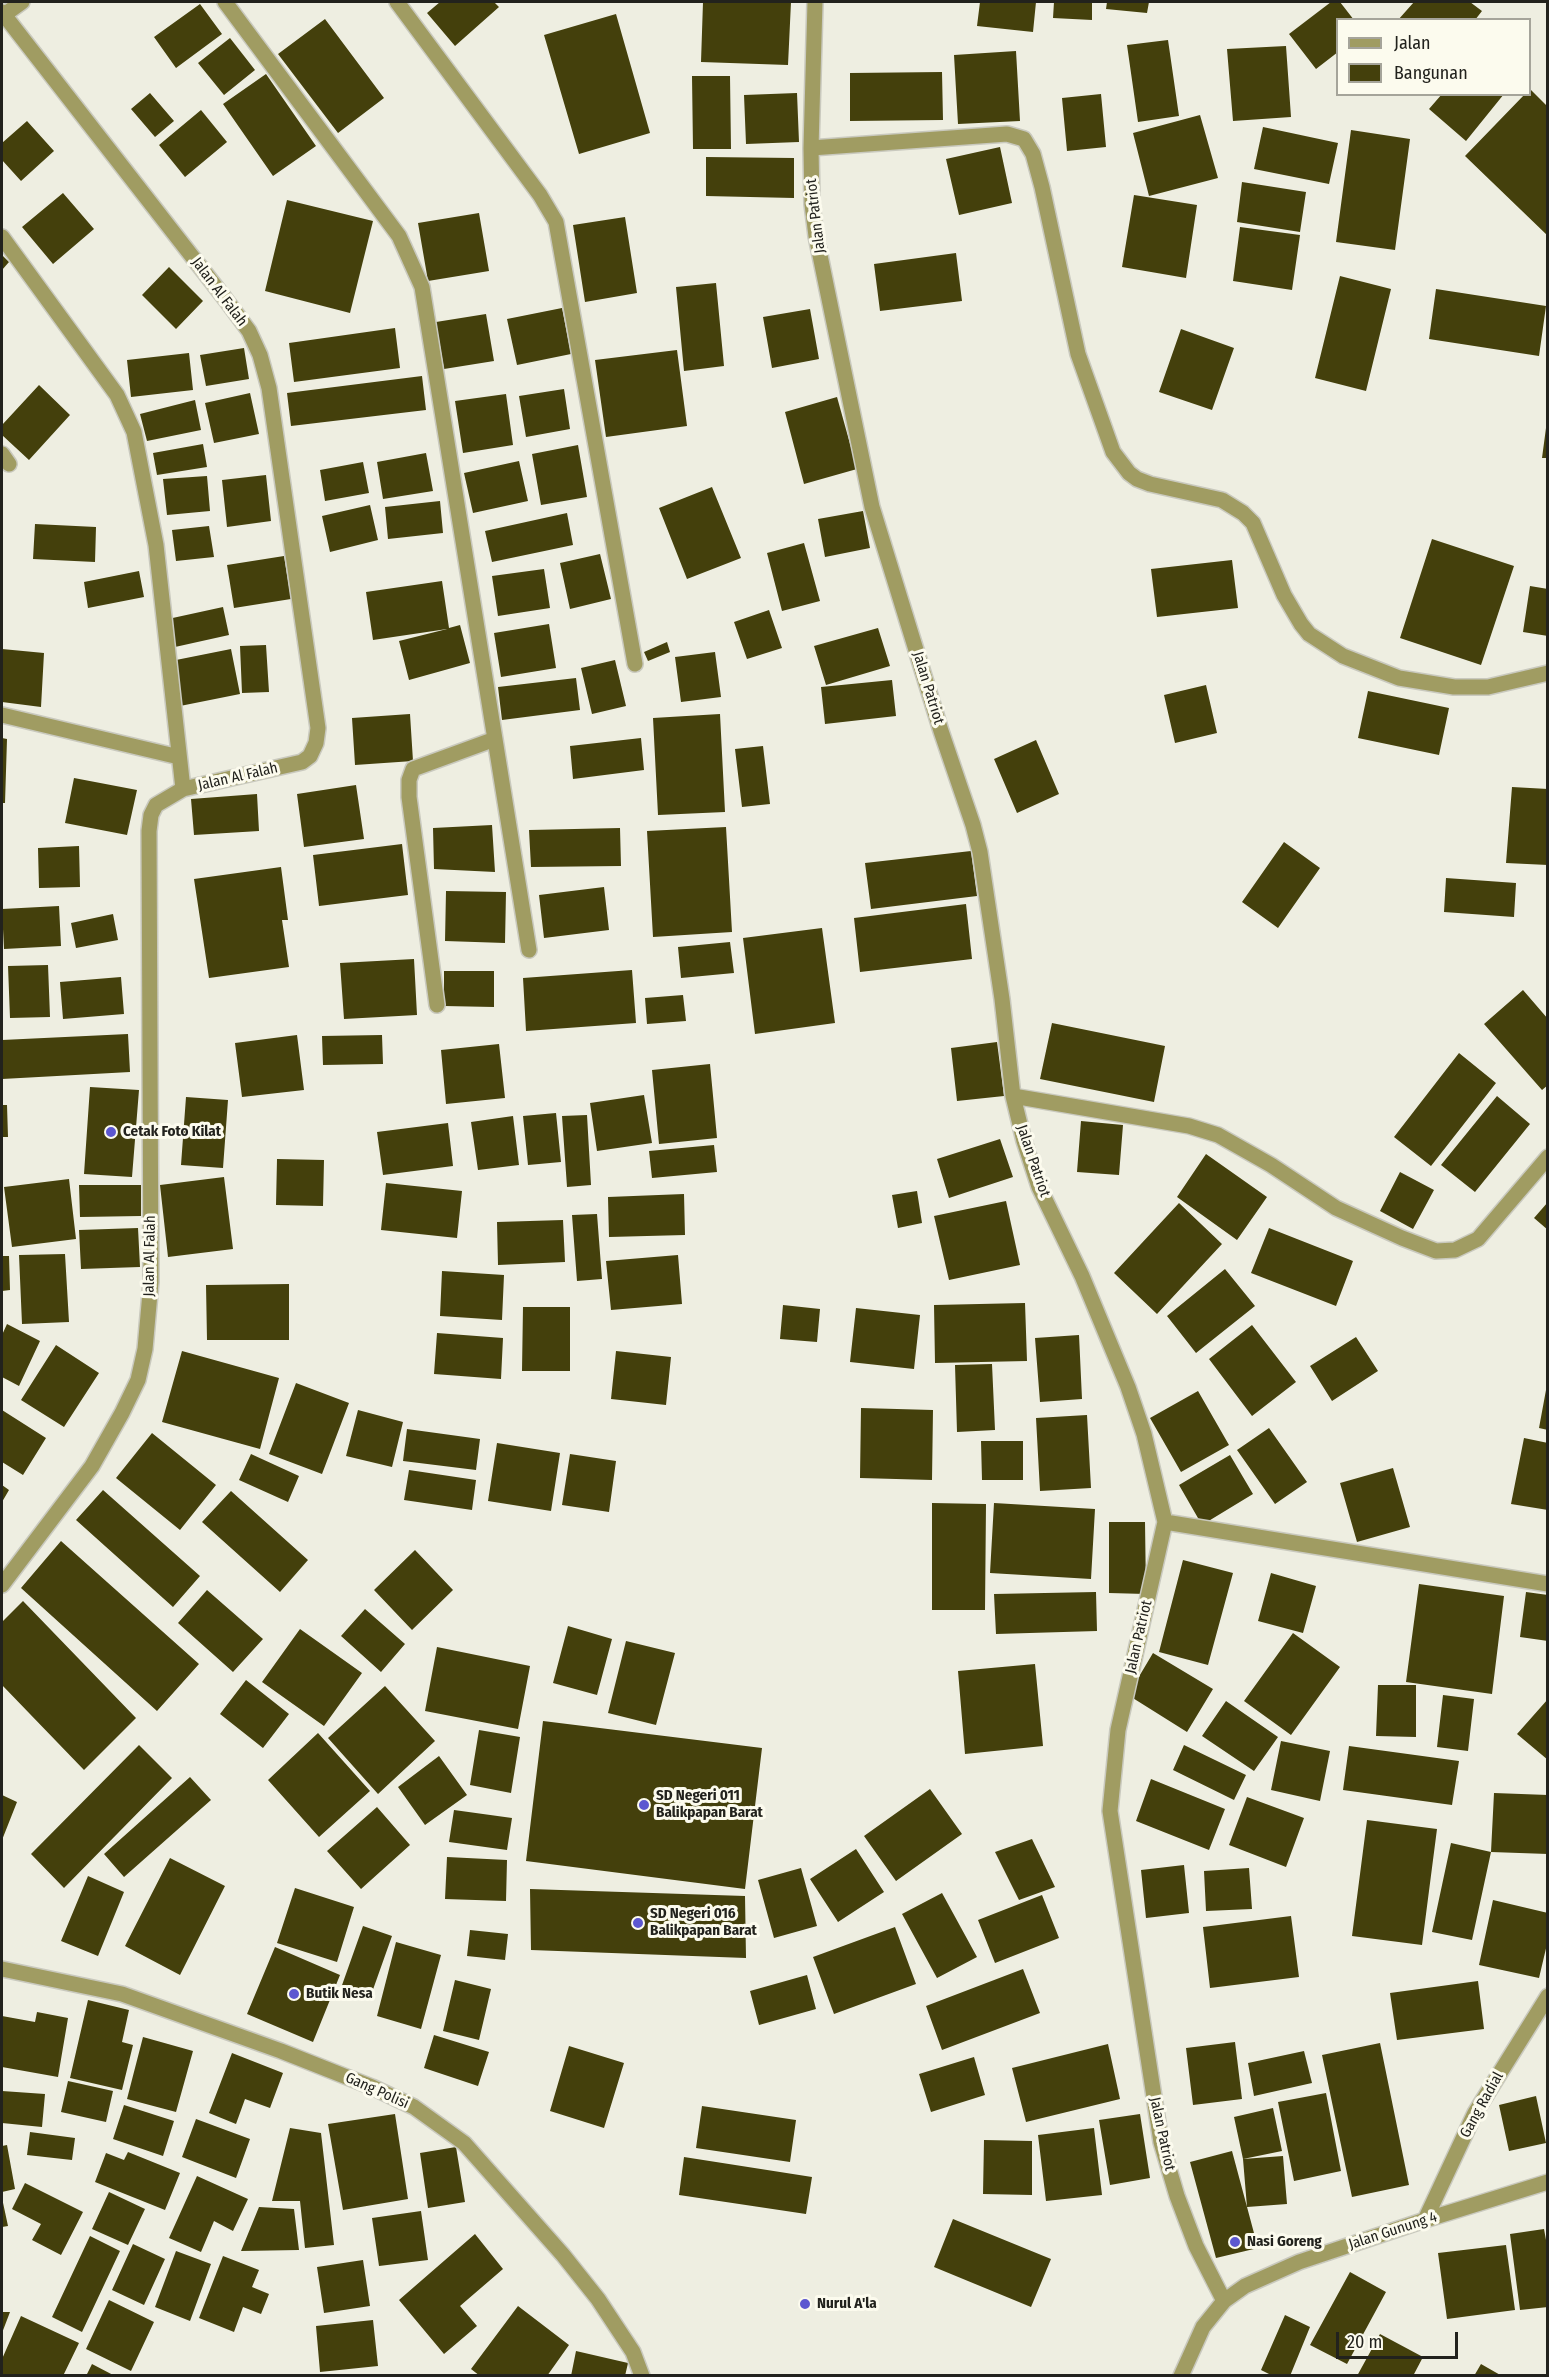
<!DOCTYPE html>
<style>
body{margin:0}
#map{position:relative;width:1549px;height:2377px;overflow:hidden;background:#eeeee1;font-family:"Fira Sans Condensed",sans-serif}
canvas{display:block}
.frame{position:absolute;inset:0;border:3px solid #22221d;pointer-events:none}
.legend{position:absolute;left:1336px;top:18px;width:195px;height:78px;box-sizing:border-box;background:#fcfbee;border:2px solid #a5a49a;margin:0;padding:8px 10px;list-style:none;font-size:18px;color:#22221d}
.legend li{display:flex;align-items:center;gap:12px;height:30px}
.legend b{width:30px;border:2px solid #a5a49a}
.scale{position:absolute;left:1336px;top:2332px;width:122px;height:27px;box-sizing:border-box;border:3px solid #22221d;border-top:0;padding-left:8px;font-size:18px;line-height:21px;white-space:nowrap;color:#22221d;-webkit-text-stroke:4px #fcfbee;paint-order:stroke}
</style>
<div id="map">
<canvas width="1549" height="2377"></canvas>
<div class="frame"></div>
<ul class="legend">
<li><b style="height:8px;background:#a09c62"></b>Jalan</li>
<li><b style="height:16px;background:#44400c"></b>Bangunan</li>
</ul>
<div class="scale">20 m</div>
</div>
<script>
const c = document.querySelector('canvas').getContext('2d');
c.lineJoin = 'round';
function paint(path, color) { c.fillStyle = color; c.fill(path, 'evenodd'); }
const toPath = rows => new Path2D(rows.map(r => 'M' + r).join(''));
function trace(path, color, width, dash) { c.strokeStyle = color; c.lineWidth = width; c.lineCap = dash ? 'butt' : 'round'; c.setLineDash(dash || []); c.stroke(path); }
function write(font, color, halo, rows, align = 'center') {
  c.font = font + ' "Fira Sans Condensed",sans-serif'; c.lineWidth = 6; c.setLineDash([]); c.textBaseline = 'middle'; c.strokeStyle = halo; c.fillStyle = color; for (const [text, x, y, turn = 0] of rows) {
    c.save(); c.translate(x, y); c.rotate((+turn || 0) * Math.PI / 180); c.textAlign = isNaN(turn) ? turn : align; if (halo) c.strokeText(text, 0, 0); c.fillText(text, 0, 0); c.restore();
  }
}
const building = toPath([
 [440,2,494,2,499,7,455,46,427,13],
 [703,2,791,2,788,65,701,62],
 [980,2,1036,2,1033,32,977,26],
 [1054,2,1092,2,1092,20,1053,18],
 [1107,2,1149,2,1147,13,1106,9],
 [1331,2,1340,2,1354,20,1338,20,1338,52,1316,69,1289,34],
 [1414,2,1470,2,1482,11,1475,20,1398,20],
 [200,4,222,34,176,68,154,37],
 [616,14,650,133,579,154,544,35],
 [325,19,384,98,338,133,278,54],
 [230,38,255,70,224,95,198,63],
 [1168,40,1179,116,1138,122,1127,45],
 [1286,46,1291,117,1233,121,1227,49],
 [1016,51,1020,121,958,124,954,55],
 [942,72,943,120,850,121,850,73],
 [266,74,316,146,273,176,223,104],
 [692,76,730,76,731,149,693,149],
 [1530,89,1548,107,1548,236,1465,156,1525,94,1530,94],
 [150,93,174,121,155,137,131,109],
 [797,93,799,142,746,144,744,95],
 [1101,94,1106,147,1067,151,1062,98],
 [1442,94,1504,94,1466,141,1429,109],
 [201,110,227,142,185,177,159,145],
 [1200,115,1218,178,1149,196,1133,133],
 [27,121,54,151,21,181,2,160,2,143],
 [1263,127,1338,143,1329,184,1254,169],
 [1351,130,1410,139,1395,250,1336,242],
 [1000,147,1012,203,959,215,946,159],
 [706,157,794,158,794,198,706,196],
 [1242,182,1306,192,1300,232,1237,222],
 [63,193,94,229,53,264,22,227],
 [1134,195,1197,205,1186,278,1122,267],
 [287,200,373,221,350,313,265,291],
 [479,213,489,271,428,281,418,223],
 [625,217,637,293,585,302,573,225],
 [1240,227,1300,235,1292,290,1233,281],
 [956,253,962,301,880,311,874,264],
 [2,255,9,262,2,270],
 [169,267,203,301,176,329,142,295],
 [1340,276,1391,289,1366,391,1315,378],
 [716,283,724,366,684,371,676,287],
 [1436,289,1546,306,1539,356,1429,339],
 [562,308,571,354,517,365,507,319],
 [810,309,819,359,772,368,763,317],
 [486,314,494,361,444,369,436,322],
 [395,328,400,368,294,382,289,343],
 [1181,329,1234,348,1212,410,1159,392],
 [244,348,249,379,206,386,200,355],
 [677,350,687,426,606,437,595,360],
 [189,353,193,390,131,397,127,360],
 [422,376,426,410,291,426,287,393],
 [39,385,70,415,29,460,2,435,2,425],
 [564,389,570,429,526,437,519,396],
 [250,393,259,434,214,443,205,403],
 [506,394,513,445,463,453,455,401],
 [837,397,857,469,804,484,785,412],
 [195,400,201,430,147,441,140,414],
 [1546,428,1548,428,1548,458,1542,458],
 [203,444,207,467,157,475,153,453],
 [578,445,587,497,541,505,532,454],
 [426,453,433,491,383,499,377,462],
 [519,461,528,501,473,513,464,473],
 [363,462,369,493,325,501,320,470],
 [266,475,271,521,227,527,222,480],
 [207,476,210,511,167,515,163,479],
 [712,487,741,558,687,579,659,508],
 [440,501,443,533,388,539,385,507],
 [370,505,378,540,330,552,322,516],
 [863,511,870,548,825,557,818,519],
 [567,513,573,545,492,562,485,531],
 [35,524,96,527,95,562,33,559],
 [209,526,214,557,176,561,172,530],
 [1432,539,1514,566,1481,665,1400,638],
 [804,543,820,601,782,611,767,553],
 [600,554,611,599,570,609,560,563],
 [284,556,291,599,234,608,227,565],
 [1232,560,1238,608,1157,617,1151,569],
 [544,569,550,608,498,616,492,576],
 [139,571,144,597,88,608,84,582],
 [442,581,449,628,460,625,470,663,409,680,399,641,447,629,373,640,366,592],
 [1530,586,1548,589,1548,636,1523,632],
 [223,607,229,635,175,647,168,619],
 [769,610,782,648,747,659,734,622],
 [549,624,556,668,501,677,494,633],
 [878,628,890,666,826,685,814,646],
 [667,642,670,652,648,661,644,652],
 [266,645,269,692,242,693,240,646],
 [2,649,44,653,41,707,2,702],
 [231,649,240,694,180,706,171,661],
 [715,652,721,697,681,702,675,657],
 [615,660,626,706,592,714,581,668],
 [576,678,580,710,502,720,498,687],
 [892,680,896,716,825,724,821,687],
 [1206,685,1217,733,1175,743,1164,695],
 [1368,691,1449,708,1439,755,1358,738],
 [410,714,413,761,355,765,352,718],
 [720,714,725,812,658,815,653,718],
 [2,738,7,739,5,803,2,803],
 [641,738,644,770,573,779,570,746],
 [1036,740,1059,794,1017,813,994,759],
 [763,746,770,804,742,807,735,749],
 [74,778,137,790,127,835,65,823],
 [356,785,364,839,304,847,297,794],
 [1512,787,1548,789,1548,865,1506,863],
 [257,794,259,831,194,835,191,799],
 [492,825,495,872,434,869,433,828],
 [726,827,732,932,653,937,647,831],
 [620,828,621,866,531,867,529,830],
 [1284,842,1320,868,1278,928,1242,902],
 [402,844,408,895,319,906,313,855],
 [79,846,80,887,39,888,38,848],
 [971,851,977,896,871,909,865,863],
 [281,867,288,920,282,920,289,967,209,978,194,879],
 [1446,878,1516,883,1514,917,1444,912],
 [604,887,609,930,544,938,539,895],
 [446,891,506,892,505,943,445,941],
 [966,904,972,959,860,972,854,918],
 [59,906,61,946,4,949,2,909],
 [113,914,118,940,76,948,71,923],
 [822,928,835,1023,755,1034,743,938],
 [730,942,734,973,681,978,678,947],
 [414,959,417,1015,344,1019,340,963],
 [48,965,50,1017,10,1018,8,966],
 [632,970,636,1023,526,1031,523,978],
 [444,971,494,971,494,1007,444,1006],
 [121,977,124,1014,63,1019,60,982],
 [1523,990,1548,1019,1548,1085,1542,1090,1484,1024],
 [683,995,686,1021,647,1024,645,998],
 [1052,1023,1165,1046,1154,1102,1040,1079],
 [128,1034,130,1072,2,1079,2,1040],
 [297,1035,304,1090,242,1097,235,1043],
 [382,1035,383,1064,323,1065,322,1036],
 [997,1042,1004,1096,957,1101,951,1048],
 [499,1044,505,1098,446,1104,441,1050],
 [1459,1053,1496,1083,1431,1166,1394,1137],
 [710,1064,717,1138,659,1144,652,1070],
 [90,1087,139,1090,132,1177,84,1174],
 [644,1095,652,1143,597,1151,590,1103],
 [1497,1096,1530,1124,1475,1192,1441,1165],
 [186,1097,228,1100,223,1168,181,1165],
 [2,1105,7,1105,8,1137,2,1137],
 [556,1113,561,1162,528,1165,523,1116],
 [587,1115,591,1185,567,1187,562,1116],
 [513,1116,519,1165,478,1170,471,1122],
 [1081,1121,1123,1125,1119,1175,1077,1172],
 [448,1123,453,1166,383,1175,377,1132],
 [1000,1139,1013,1177,949,1198,937,1159],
 [714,1145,717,1172,652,1178,649,1151],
 [1206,1154,1267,1197,1237,1240,1177,1197],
 [277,1159,324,1160,323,1206,276,1205],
 [1400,1172,1434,1190,1413,1229,1380,1211],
 [224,1177,233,1249,168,1257,160,1185],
 [69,1179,76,1239,12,1247,4,1187],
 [386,1183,462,1191,457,1238,381,1230],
 [79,1185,141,1185,141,1216,80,1217],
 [917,1191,922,1223,898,1228,892,1195],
 [684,1194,685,1235,609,1237,608,1197],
 [1006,1201,1020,1265,949,1280,934,1216],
 [1548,1202,1548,1230,1534,1218],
 [1179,1203,1222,1244,1157,1314,1114,1273],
 [597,1214,602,1279,577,1281,572,1215],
 [563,1220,565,1262,498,1265,497,1222],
 [138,1228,140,1267,81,1269,79,1230],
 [1269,1228,1353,1261,1336,1306,1251,1273],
 [65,1254,69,1322,22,1324,19,1255],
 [678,1255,682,1304,611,1310,606,1261],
 [2,1256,9,1256,10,1290,2,1291],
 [1225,1269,1255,1306,1196,1353,1167,1316],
 [442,1271,504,1275,502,1320,440,1316],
 [289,1284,289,1340,207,1340,206,1285],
 [1025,1303,1027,1361,935,1363,934,1305],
 [783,1305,820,1309,817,1342,780,1339],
 [523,1307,570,1307,570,1371,522,1371],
 [856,1308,920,1315,914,1369,850,1362],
 [7,1324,40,1341,19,1386,2,1377,2,1335],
 [1252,1325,1296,1382,1252,1416,1209,1359],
 [437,1333,503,1338,501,1379,434,1374],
 [1079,1335,1082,1399,1040,1402,1035,1338],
 [1356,1337,1378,1371,1332,1401,1310,1366],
 [56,1345,99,1373,64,1427,21,1400],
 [182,1351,279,1378,260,1449,162,1422],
 [616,1351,671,1357,666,1405,611,1399],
 [992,1364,995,1430,957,1432,955,1365],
 [296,1383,349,1403,322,1474,269,1454],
 [1546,1390,1548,1390,1548,1430,1539,1428],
 [1198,1391,1229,1445,1181,1472,1150,1418],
 [861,1408,933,1410,932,1480,860,1478],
 [2,1410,46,1438,23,1475,2,1462],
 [358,1410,403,1422,392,1467,346,1456],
 [1087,1415,1091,1488,1040,1491,1036,1418],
 [1269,1428,1307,1482,1275,1504,1237,1450],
 [407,1429,480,1439,476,1470,403,1461],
 [152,1433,216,1485,180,1530,116,1478],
 [1524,1438,1548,1443,1548,1510,1511,1504],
 [981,1441,1023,1441,1023,1480,982,1480],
 [497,1443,560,1453,551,1511,488,1501],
 [251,1454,299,1476,288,1502,239,1480],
 [570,1454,616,1461,609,1512,562,1505],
 [1230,1455,1253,1494,1202,1525,1179,1485],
 [1393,1468,1410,1527,1357,1542,1340,1483],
 [409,1470,476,1480,472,1510,404,1500],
 [2,1485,9,1490,2,1502],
 [103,1490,200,1576,173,1607,76,1520],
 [231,1491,308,1560,280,1592,202,1522],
 [932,1503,986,1504,985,1610,932,1610],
 [994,1503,1095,1509,1091,1579,990,1573],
 [1109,1522,1145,1522,1146,1594,1109,1593],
 [61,1541,199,1664,157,1711,21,1588],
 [415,1550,453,1590,412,1630,374,1590],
 [1183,1560,1233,1573,1208,1665,1159,1652],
 [1271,1573,1316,1586,1303,1633,1258,1621],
 [1419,1584,1504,1596,1492,1694,1406,1682],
 [207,1590,263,1639,233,1672,178,1623],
 [1096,1592,1097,1631,996,1634,994,1594],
 [1526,1592,1548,1595,1548,1641,1520,1637],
 [23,1601,136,1718,84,1770,2,1685,2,1622],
 [365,1609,405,1644,381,1672,341,1636],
 [568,1626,612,1639,597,1695,553,1683],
 [300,1629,362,1673,324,1726,262,1682],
 [1293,1633,1340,1667,1291,1735,1244,1701],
 [626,1641,675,1653,656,1725,608,1713],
 [437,1647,530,1666,518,1729,425,1711],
 [1153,1653,1213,1689,1187,1732,1128,1695],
 [1035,1664,1043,1746,965,1754,958,1671],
 [246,1680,289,1714,263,1748,220,1714],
 [1378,1685,1416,1685,1416,1737,1376,1736],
 [385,1686,435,1741,378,1794,328,1738],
 [1443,1695,1474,1699,1468,1751,1437,1747],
 [1548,1699,1548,1760,1517,1734],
 [1226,1701,1278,1737,1254,1771,1202,1736],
 [543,1721,762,1748,745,1889,526,1861],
 [479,1730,520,1737,511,1793,470,1785],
 [318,1733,370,1791,319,1837,268,1780],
 [1281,1741,1330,1751,1320,1801,1271,1790],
 [139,1745,172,1778,64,1888,31,1854],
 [1184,1745,1246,1775,1234,1800,1173,1770],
 [1349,1746,1459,1761,1452,1805,1343,1790],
 [439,1756,467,1795,425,1825,398,1787],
 [190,1777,211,1800,124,1877,104,1854],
 [1151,1779,1225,1809,1209,1850,1136,1821],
 [930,1789,962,1834,896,1881,864,1836],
 [1494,1793,1548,1795,1548,1854,1491,1852,1472,1940,1432,1932,1451,1843,1491,1852],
 [2,1795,17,1802,2,1840],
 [1247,1797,1304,1818,1286,1867,1229,1845],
 [377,1807,410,1845,361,1889,327,1851],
 [454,1810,512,1818,507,1850,449,1842],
 [1367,1820,1437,1829,1422,1945,1352,1936],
 [1032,1839,1055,1887,1019,1900,995,1852],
 [856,1849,884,1892,838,1922,810,1879],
 [447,1857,507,1860,506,1901,445,1899],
 [170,1858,225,1886,180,1975,125,1946],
 [1184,1865,1189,1913,1146,1918,1141,1870],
 [801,1868,817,1926,774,1938,758,1880],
 [1249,1868,1252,1909,1206,1911,1204,1871],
 [88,1876,124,1892,98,1956,61,1941],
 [295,1888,354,1907,337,1962,277,1943],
 [530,1889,745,1896,746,1958,531,1950],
 [942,1893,977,1957,937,1978,902,1914],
 [1042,1895,1059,1938,995,1963,978,1920],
 [1493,1900,1548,1913,1548,1940,1539,1978,1479,1965],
 [1291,1916,1299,1977,1210,1988,1203,1927],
 [363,1926,392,1936,370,1998,341,1988],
 [895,1927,916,1984,834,2014,813,1957],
 [470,1930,508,1934,505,1960,467,1956],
 [396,1942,441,1955,421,2029,377,2016],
 [275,1947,340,1975,313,2042,247,2014],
 [1023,1969,1040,2013,942,2050,926,2006],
 [807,1975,816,2009,759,2025,750,1991],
 [455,1980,491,1989,479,2040,443,2031],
 [1478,1981,1484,2029,1397,2040,1390,1993],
 [88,2000,129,2010,122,2042,133,2045,122,2090,70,2078],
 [37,2012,68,2018,58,2077,2,2067,2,2016,35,2022],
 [434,2035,489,2052,478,2086,424,2068],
 [143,2037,193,2051,176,2112,127,2099],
 [1235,2042,1242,2099,1193,2105,1186,2048],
 [1380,2043,1409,2185,1352,2197,1322,2055],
 [1108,2044,1120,2099,1026,2122,1012,2068],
 [569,2046,624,2063,604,2128,550,2111],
 [1304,2051,1312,2083,1254,2096,1248,2063],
 [232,2053,283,2073,270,2108,245,2099,236,2124,209,2113],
 [974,2057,985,2095,931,2112,919,2074],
 [68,2081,113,2091,106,2122,61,2112],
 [2,2091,45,2094,42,2127,2,2123],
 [1326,2093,1341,2171,1294,2181,1278,2102],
 [1536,2096,1546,2143,1509,2151,1499,2105],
 [124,2105,174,2121,163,2156,113,2139],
 [702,2106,796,2120,790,2162,696,2148],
 [1273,2108,1282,2151,1243,2159,1283,2156,1287,2204,1247,2207,1243,2159,1234,2117],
 [395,2114,408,2199,343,2210,328,2124],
 [1140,2114,1150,2178,1110,2185,1099,2120],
 [196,2119,250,2139,236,2178,182,2157],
 [290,2128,321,2133,334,2245,305,2248,300,2201,272,2201],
 [1094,2128,1102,2195,1046,2201,1038,2135],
 [30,2132,75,2138,72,2160,27,2155],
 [984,2140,1032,2141,1032,2195,983,2194],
 [7,2145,15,2189,2,2192,2,2146],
 [456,2147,465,2202,428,2208,420,2153],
 [1232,2151,1258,2248,1216,2258,1190,2162],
 [128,2152,180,2173,165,2210,95,2182,106,2153,124,2160],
 [684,2157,812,2177,806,2214,679,2195],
 [197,2176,248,2199,233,2231,214,2221,201,2252,169,2238],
 [25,2183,83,2212,61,2255,32,2240,41,2224,12,2209],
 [109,2192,145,2209,128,2245,92,2229],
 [2,2198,8,2226,2,2227],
 [259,2207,294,2209,299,2250,241,2251],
 [421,2211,428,2260,379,2266,372,2218],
 [953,2219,1051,2259,1031,2307,934,2267],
 [1544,2229,1548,2251,1548,2307,1520,2310,1510,2234],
 [475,2234,503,2269,460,2306,477,2326,444,2354,399,2300],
 [90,2236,120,2251,82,2332,52,2317],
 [133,2244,165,2259,144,2305,112,2290],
 [1506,2245,1515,2310,1447,2319,1438,2253],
 [176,2251,211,2264,190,2321,155,2307],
 [223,2256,259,2270,252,2287,269,2294,261,2314,243,2307,234,2332,199,2318],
 [363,2260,370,2306,324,2313,317,2267],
 [1350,2272,1386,2292,1347,2364,1310,2345],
 [109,2300,154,2322,131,2371,86,2349],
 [518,2306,569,2345,547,2376,480,2376,471,2369],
 [2,2312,10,2312,2,2333],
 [1285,2315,1310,2327,1290,2376,1273,2376,1261,2370],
 [21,2316,79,2343,63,2376,2,2376,2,2359],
 [373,2320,378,2366,320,2372,316,2326],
 [1380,2334,1423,2357,1413,2376,1357,2376],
 [576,2351,628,2363,625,2376,571,2376],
 [92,2364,115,2376,86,2376],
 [1481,2364,1502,2376,1474,2376]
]);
const minor = toPath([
 [225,2,399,236,422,287,529,950],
 [397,2,540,195,556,222,635,664],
 [815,2,811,148,812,204,816,236,872,507,941,731,973,825,980,852,1002,999,1013,1096,1024,1141,1039,1187,1082,1276,1128,1387,1144,1434,1165,1522,1118,1730,1110,1811,1161,2142,1177,2196,1196,2246,1224,2301],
 [2,12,226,300,249,331,260,355,269,388,318,728,316,743,310,756,302,762,183,789,156,805,151,815,149,831,151,1282,145,1349,138,1380,122,1413,92,1466,2,1585],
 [4,15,22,2],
 [811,148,1007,134,1024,139,1033,154,1042,187,1078,354,1113,452,1129,473,1137,479,1150,484,1222,500,1243,513,1253,523,1284,595,1301,624,1309,634,1343,656,1399,678,1454,687,1488,687,1548,673],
 [2,237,117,395,134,432,156,545,183,789],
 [2,454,9,464],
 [2,715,179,757],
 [437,1005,409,797,409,780,413,769,495,739],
 [1013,1096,1189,1126,1218,1135,1271,1165,1336,1208,1402,1238,1436,1251,1455,1250,1478,1239,1548,1157],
 [1165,1522,1548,1584],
 [2,1969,122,1994,281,2051,372,2087,414,2107,464,2143,563,2255,598,2299,633,2352,642,2376],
 [1425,2220,1475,2113,1548,1996],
 [1181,2376,1203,2327,1224,2301,1245,2286,1299,2262,1425,2220,1548,2182]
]);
const markers = [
 [111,1132,6,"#5c57d0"],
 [644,1805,6,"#5c57d0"],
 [638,1923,6,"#5c57d0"],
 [294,1994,6,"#5c57d0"],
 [1235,2242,6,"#5c57d0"],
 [805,2304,6,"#5c57d0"]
];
const streetNames = [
 ["Jalan Patriot",816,216,-97],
 ["Jalan Al Falah",219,292,53],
 ["Jalan Patriot",928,688,73],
 ["Jalan Al Falah",238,777,-13],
 ["Jalan Patriot",1033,1161,71],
 ["Jalan Al Falah",150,1256,-89],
 ["Jalan Patriot",1139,1637,-77],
 ["Gang Polisi",377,2091,24],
 ["Gang Radial",1482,2105,-61],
 ["Jalan Patriot",1162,2134,78],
 ["Jalan Gunung 4",1393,2231,-18]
];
const poiNames = [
 ["Cetak Foto Kilat",123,1132],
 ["SD Negeri 011",656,1796],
 ["Balikpapan Barat",656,1813],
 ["SD Negeri 016",650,1914],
 ["Balikpapan Barat",650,1931],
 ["Butik Nesa",306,1994],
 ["Nasi Goreng",1247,2242],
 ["Nurul A'la",817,2304]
];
paint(building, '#44400c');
trace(minor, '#c9c9be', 18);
trace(minor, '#a09c62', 15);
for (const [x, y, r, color] of markers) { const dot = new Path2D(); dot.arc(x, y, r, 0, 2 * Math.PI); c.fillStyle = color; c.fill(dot); trace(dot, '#fcfbee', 2); }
write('15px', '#22221d', '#fcfbee', streetNames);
write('bold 15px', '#22221d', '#fcfbee', poiNames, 'left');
</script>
